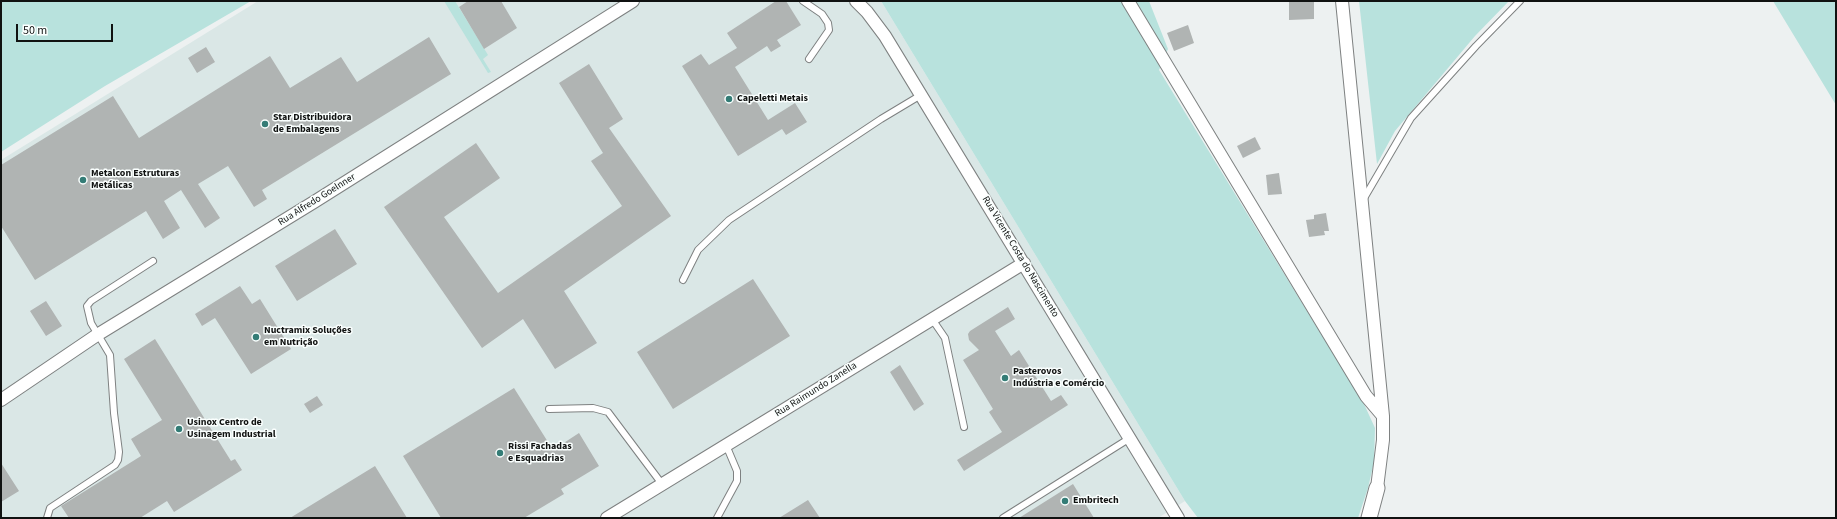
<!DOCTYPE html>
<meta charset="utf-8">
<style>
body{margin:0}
#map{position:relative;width:1837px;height:519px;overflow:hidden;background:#edf1f1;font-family:"Source Sans 3",sans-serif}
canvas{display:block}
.frame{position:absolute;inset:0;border:2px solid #101211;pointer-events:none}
.scale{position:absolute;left:16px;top:24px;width:97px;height:18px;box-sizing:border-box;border:2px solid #101211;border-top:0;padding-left:5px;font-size:12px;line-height:14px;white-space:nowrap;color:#101211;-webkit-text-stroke:3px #fafffe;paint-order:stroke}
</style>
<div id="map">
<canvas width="1837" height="519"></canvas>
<div class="frame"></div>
<div class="scale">50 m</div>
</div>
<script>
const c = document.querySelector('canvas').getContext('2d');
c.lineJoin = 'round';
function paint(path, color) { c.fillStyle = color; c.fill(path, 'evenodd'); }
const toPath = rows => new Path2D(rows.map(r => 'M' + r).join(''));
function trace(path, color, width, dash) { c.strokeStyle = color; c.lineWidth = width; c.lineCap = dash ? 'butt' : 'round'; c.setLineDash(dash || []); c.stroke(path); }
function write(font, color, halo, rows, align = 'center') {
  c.font = font + ' "Source Sans 3",sans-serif'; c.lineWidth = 3; c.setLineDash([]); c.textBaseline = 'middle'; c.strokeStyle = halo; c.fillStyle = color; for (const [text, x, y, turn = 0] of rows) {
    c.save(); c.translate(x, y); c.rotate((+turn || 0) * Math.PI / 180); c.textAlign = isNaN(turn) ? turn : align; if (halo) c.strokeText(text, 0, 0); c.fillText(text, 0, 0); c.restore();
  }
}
const built = toPath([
 [258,1,881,1,1185,501,1158,518,1,518,1,160]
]);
const green = toPath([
 [1,1,251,1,105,86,1,152],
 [444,1,455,1,488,55,483,59,491,72,488,73],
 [881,1,1149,1,1168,49,1159,70,1364,404,1375,428,1374,462,1368,488,1358,518,1198,518,1185,501],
 [1359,1,1509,1,1475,36,1395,131,1377,164],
 [1773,1,1836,1,1836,105]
]);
const building = toPath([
 [468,1,501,1,517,28,484,49,459,7],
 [776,1,786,1,801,25,777,40,781,46,771,52,767,46,735,67,768,120,795,103,807,122,786,135,782,129,738,156,682,66,701,54,709,65,737,48,727,33],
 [1314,1,1314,19,1289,20,1289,2],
 [1188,25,1194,43,1174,51,1167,33],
 [429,37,451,74,262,190,267,199,254,207,228,166,198,184,220,218,205,228,181,190,164,201,180,228,163,239,146,211,35,280,1,226,1,165,113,96,139,138,270,56,290,88,341,57,357,82],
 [206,47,215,62,197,73,188,58],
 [589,64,623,119,609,128,671,216,564,291,597,343,555,369,523,319,482,348,384,207,476,143,500,178,444,217,498,293,622,206,591,161,603,153,559,83],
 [1255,137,1261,149,1243,158,1237,146],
 [1279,173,1282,194,1268,195,1266,175],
 [1326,213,1329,231,1324,231,1325,235,1309,237,1306,220,1314,219,1314,215],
 [335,229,357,264,297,301,275,266],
 [753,279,790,336,673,409,637,352],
 [240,286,252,304,260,299,291,349,251,374,215,318,202,326,195,314],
 [46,301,62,326,46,336,30,311],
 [1008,307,1015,319,995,331,1011,356,1019,350,1051,401,1061,395,1068,405,964,471,957,460,1002,432,989,412,993,409,963,360,979,350,969,340,968,334,970,331],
 [155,339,231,461,235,459,242,470,174,512,167,501,140,518,69,518,61,506,141,456,131,439,162,420,124,359],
 [900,365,924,404,914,411,890,372],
 [514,388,553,450,579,433,599,466,561,489,564,494,524,518,441,518,403,456],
 [317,396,323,405,310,413,304,404],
 [1,463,19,491,1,502],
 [375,466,407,518,290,518],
 [1073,484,1094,518,1019,518],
 [808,500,820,518,779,518]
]);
const service = toPath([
 [803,1,822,14,828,23,829,30,809,59],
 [1363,200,1411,118,1476,46,1520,1],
 [683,280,698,250,729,220,881,119,921,95],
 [932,319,945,338,964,427],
 [549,409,593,408,608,412,662,484],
 [47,518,50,508,115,465,118,460,119,452,114,413,110,355,91,323,87,306,91,301,153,261],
 [717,518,737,481,737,471,726,445],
 [1003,518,1130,438]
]);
const minor = toPath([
 [856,1,867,12,885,36,1178,518],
 [1128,1,1366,396,1383,416],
 [1342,1,1383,416,1383,440,1377,488],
 [1,400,97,335,314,202,633,1],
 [607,518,1024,263]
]);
const tertiary = toPath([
 [1369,518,1377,488]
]);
const markers = [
 [729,99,4,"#347c76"],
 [265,124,4,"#347c76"],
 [83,180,4,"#347c76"],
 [256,337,4,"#347c76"],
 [1005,378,4,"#347c76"],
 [179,429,4,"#347c76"],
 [500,453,4,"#347c76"],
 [1065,501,4,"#347c76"]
];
const poiNames = [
 ["Capeletti Metais",737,99],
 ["Star Distribuidora",273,118],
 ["de Embalagens",273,130],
 ["Metalcon Estruturas",91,174],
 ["Metálicas",91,186],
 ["Nuctramix Soluções",264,331],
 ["em Nutrição",264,343],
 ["Pasterovos",1013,372],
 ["Indústria e Comércio",1013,384],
 ["Usinox Centro de",187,423],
 ["Usinagem Industrial",187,435],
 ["Rissi Fachadas",508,447],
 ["e Esquadrias",508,459],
 ["Embritech",1073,501]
];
const streetNames = [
 ["Rua Alfredo Goelnner",317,200,-32],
 ["Rua Vicente Costa do Nascimento",1020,257,59],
 ["Rua Raimundo Zanella",816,390,-32]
];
paint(built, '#dae7e6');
paint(green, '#b8e2dd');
paint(building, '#b0b4b3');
trace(service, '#7e8181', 8);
trace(minor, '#7e8181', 14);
trace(tertiary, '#7e8181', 17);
trace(service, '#fff', 6);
trace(minor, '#fff', 12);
trace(tertiary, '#fff', 15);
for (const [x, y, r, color] of markers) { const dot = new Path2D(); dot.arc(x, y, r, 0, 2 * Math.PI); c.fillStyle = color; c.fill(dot); trace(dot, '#fafffe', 1.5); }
write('bold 10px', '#101211', '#fafffe', poiNames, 'left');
write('10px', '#101211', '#fafffe', streetNames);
</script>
